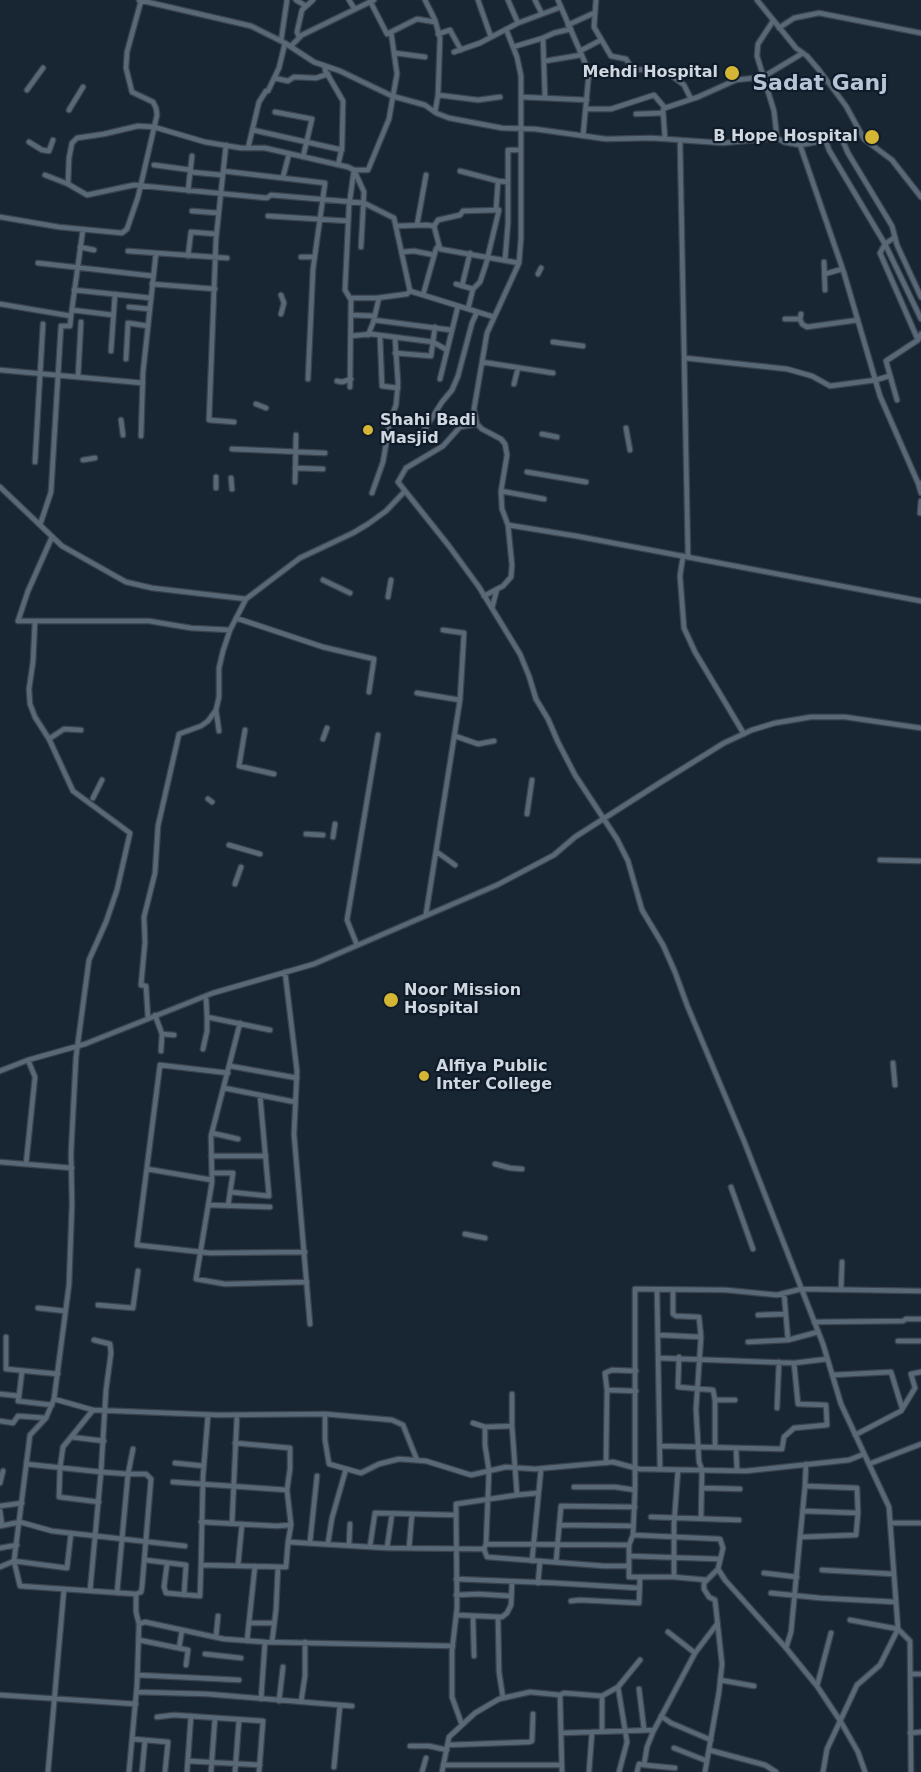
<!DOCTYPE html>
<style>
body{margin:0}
canvas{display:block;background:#182532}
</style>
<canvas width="921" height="1772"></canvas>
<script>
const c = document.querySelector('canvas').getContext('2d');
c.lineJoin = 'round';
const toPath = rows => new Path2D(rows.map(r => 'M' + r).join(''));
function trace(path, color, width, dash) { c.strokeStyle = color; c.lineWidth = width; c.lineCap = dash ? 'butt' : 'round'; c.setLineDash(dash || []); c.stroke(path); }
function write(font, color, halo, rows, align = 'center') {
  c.font = font + ' "DejaVu Sans",sans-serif'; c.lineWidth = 4.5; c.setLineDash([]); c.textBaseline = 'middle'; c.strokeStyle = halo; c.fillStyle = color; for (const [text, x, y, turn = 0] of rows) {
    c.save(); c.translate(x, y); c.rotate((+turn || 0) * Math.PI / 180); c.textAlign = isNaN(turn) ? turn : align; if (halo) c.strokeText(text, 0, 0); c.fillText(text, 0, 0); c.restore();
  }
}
const minor = toPath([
 [139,0,251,26,285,43,314,62,340,71,392,96,425,105,436,113,449,118,502,128,535,129,606,139,651,138,723,143,777,138,774,111,757,56,758,44,773,21],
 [296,0,306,6],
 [349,0,354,8],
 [425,0,435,20,440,38,438,95,435,112],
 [478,0,491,37],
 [508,0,518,23],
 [535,0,542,14],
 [558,0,589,72,583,136],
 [596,0,594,27,611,56,626,59,633,70,659,69,667,72,684,85,691,99],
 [757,0,796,48,807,56,819,70,846,106,864,139,892,160,921,197],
 [370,1,387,34,417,19,435,22],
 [568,25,594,13],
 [779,28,794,18,819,13,921,33],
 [438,34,450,30,461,50],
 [299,37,297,32,302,10,313,0],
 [543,38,545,98],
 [281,41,287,0],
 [291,46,302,35,374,0],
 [513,47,543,38,554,33,571,29],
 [580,51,601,40],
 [454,52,480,43,518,23,561,7],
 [395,53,425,57],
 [545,61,581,55],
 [325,66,325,70,343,101,342,148,338,165],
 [274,78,288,81,294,77,316,78,328,74],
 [27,90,43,68],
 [438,95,478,100,500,97],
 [521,97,587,100],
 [586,109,611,109,654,95,665,108],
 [69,110,83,87],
 [275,112,312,119,303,157],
 [636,114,663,113],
 [253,130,342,150],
 [841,137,848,153,892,226,897,245,921,297],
 [777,138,784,142,800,145,828,140,860,132],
 [665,139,663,110,665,108,698,97,736,80,763,77,803,53],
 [680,140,688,557],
 [826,141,829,150,885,244,921,319],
 [29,142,42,150,49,151,53,140],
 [226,145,216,239,209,420,234,422],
 [800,145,844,273,880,396,918,483,921,483],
 [248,148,259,102,266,91,268,91,279,68,285,43],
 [154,165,191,170],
 [354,170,364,192,361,247],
 [223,171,325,183,313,269,308,379],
 [460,171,498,181,508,182],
 [190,172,222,175],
 [45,175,68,184,87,195,134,185,267,198,271,195,364,203,394,218,410,291,494,317],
 [283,177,289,154],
 [68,184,69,158,72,143,77,138,104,134,138,126,154,127,205,142,241,148,265,148,348,167,354,170,368,170,389,119,393,96,397,74,391,32],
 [188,191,192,156],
 [496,210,498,181],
 [192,211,218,213],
 [268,216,348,221],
 [0,217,59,227,122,233,127,229,138,197,157,115,156,108,153,102,132,92,126,68,127,52,141,1],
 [417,225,426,175],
 [396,226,426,225,434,226],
 [434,226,438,220,460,215,463,211,499,210,486,264,480,282,473,289,468,309],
 [434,226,440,249,519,263],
 [895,237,885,244,880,253,918,340],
 [80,247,94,250],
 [128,251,227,258],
 [402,252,414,251,434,255],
 [188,256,191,232,216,234],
 [301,257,314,257],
 [505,260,508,223,508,150,520,150],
 [824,262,825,290],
 [38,263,153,276],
 [538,274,541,268],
 [825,274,842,269],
 [152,284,215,289],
 [456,284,473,289],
 [462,286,470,253],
 [74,290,151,298],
 [281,295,284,303,281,314],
 [423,295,436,249,439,245],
 [350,298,377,298,407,294,410,291],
 [0,304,71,316,83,229],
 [129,307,150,309],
 [72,310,113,315],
 [351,315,375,316],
 [785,319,800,319,801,314],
 [800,319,802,324,807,327,858,320],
 [374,320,451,330],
 [368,335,373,323,379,298],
 [351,336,371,334,433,342,447,350],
 [380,336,382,386,398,388],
 [553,342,583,346],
 [111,351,115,294],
 [395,353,431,356,435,327],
 [685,358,787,369,812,376,830,386,876,380,889,376],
 [126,359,128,323,148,326],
 [482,362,553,373],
 [0,370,143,383],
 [78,377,81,322],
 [440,379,458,306],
 [337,381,342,382,351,379],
 [514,384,518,368],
 [350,387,351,300,345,290,349,206,354,170],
 [897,400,886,361,918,340,921,334],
 [256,404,266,408],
 [121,420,123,435],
 [477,424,460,427,443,446,406,468,398,482,449,546,479,587,520,654,529,676,536,699,548,719,558,742,575,775,617,839,628,861,642,910,663,945,675,972,687,1005,744,1141,823,1344,841,1404,889,1507,898,1629,910,1641,911,1772],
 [626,428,630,450],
 [423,432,442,402,452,390,458,376,472,323,477,312],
 [542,434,557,437],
 [141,436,143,372,156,253],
 [232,449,325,453],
 [83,460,95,458],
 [35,462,43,324],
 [295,468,323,469],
 [527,472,586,482],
 [231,478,232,489],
 [295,482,296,435],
 [918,483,921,493],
 [0,487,62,546,126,582,152,588,246,599,300,558,353,533,368,524,386,511,405,491],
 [216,488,216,477],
 [501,491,544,499],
 [372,493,383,462,390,421,396,405,398,383,395,338],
 [920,513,921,501],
 [40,525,51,492,61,326,70,326,71,316],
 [508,525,576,536,921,601],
 [52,537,28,591,18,621,149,621,191,628,230,630],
 [683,556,680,576,684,628,695,652,744,734],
 [323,580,350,593],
 [484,596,503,586,511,577,512,565,508,525,502,509,501,491,507,455,505,444,501,439,482,429,477,424,474,409,487,333,519,263,521,238,521,76,517,57,506,29],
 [388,597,391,580],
 [492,608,497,589],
 [236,618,323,647,374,659,369,692],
 [35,621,33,662,29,689,30,704,35,717,49,739,73,791,130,833,117,890,106,922,89,960,76,1057,71,1153,72,1204,69,1285,54,1399,46,1418,30,1435,14,1561,20,1586,136,1594,136,1612,139,1624,137,1685,129,1772],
 [417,693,460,700],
 [216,710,219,731],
 [245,730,239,766,274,774],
 [455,736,478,744,494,741],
 [49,739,64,729,81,730],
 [323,739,327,728],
 [93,798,102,780],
 [208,799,212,802],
 [527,814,532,780],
 [306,834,323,835],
 [333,837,335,824],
 [229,845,260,854],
 [437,852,455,865],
 [880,860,920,861],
 [235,884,241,867],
 [426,914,460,700,464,633,443,630],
 [357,945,347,920,378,735],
 [285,972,297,1071,294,1134,310,1324],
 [206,996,207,1017,270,1030],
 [155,1015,162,1034,161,1051],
 [148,1018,146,986,141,985,145,942,144,917,155,873,158,826,179,734,201,726,208,721,216,710,219,697,219,668,223,651,230,630,246,599],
 [240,1023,211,1136,212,1182,196,1279,225,1284,307,1282],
 [162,1034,174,1035],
 [203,1049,207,1031,207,1017],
 [893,1063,895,1085],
 [230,1066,297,1078],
 [0,1071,28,1060,85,1044,213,993,314,964,497,885,554,855,575,837,658,784,724,743,752,730,775,723,811,717,845,717,921,728],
 [228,1073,160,1065,137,1245,210,1253,305,1252],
 [224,1088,295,1102],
 [212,1133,238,1139],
 [211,1156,266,1156],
 [0,1162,72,1168],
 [26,1164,35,1077,28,1060],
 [495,1164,510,1168,522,1169],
 [147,1169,212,1180],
 [212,1173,233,1173,228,1206],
 [731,1187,753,1249],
 [230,1192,269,1196,260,1095],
 [208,1205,270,1207],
 [465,1234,485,1238],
 [657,1290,660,1469],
 [673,1290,673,1314,676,1316,699,1317,701,1337,696,1409,699,1462,702,1470,701,1518],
 [841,1290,842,1262],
 [784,1293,788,1340],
 [98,1305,133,1308,138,1271],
 [38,1308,65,1311],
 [758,1315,785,1314],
 [814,1322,903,1321,906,1319,921,1319],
 [659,1335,701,1337],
 [6,1337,6,1369,58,1374],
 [94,1340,110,1344,111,1353,106,1390,101,1472,128,1474,117,1593],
 [898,1341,921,1341],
 [748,1342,788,1340,818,1332],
 [679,1357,678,1387,713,1390,715,1400,715,1447],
 [658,1358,794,1363,827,1359],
 [832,1375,891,1372,902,1408],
 [607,1390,636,1391],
 [0,1394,19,1396,18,1401,52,1405],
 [512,1394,512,1426],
 [19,1396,22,1371],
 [54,1399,93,1410,218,1415,325,1414,392,1420,403,1425,417,1460],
 [715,1400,735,1400],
 [777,1408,779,1362],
 [93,1410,63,1447,60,1468,59,1497,99,1502],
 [325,1414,325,1440,329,1464,361,1473,379,1464,399,1459,426,1461,471,1475,506,1467,535,1469,613,1462,639,1469,746,1471,849,1460,864,1454],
 [208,1415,203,1476,201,1565,286,1567,288,1542,387,1548,484,1549],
 [0,1421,13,1423,18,1416,46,1418],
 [485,1427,485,1445,489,1471,486,1544,484,1549,487,1557,604,1566,629,1566],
 [855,1435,901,1411,915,1388,911,1374,921,1372],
 [71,1437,104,1441],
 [235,1443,290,1448,290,1469,287,1490,291,1525,288,1542],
 [660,1446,782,1449,784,1437,794,1428,827,1425,826,1405,798,1404,794,1363],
 [736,1448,737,1470],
 [133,1449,128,1474,146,1474,151,1479,142,1587,141,1592,136,1594],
 [175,1463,204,1466],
 [606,1463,607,1390,605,1373,612,1370,636,1371],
 [26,1464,101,1472,90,1591],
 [869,1464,921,1444],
 [173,1482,287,1490],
 [0,1483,3,1471],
 [574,1487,615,1487,635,1490],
 [703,1488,740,1489],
 [517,1495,538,1493],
 [0,1506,22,1503],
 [0,1511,2,1525],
 [803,1511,858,1513],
 [651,1517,739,1520],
 [201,1522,277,1526,291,1525],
 [232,1523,237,1415],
 [890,1523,921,1523],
 [559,1525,633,1526],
 [0,1526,20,1522,52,1531,185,1546],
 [633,1535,720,1539,723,1548,718,1569,725,1580,786,1648,791,1632,805,1486],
 [801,1537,856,1535,858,1513,857,1488,805,1486,806,1464],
 [310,1542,317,1476],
 [328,1543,332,1518,346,1469],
 [486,1544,629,1545,629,1577,674,1577,707,1580,704,1583,704,1589,709,1597,715,1600,722,1664,719,1692,705,1772],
 [349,1545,350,1524],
 [629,1545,633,1535,635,1490,635,1289,726,1290,777,1295,801,1289,921,1291],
 [370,1546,375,1513,456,1515],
 [0,1548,17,1545],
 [387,1548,392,1514],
 [409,1548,412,1514],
 [629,1556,719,1559],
 [145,1560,186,1565,184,1595],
 [532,1561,541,1469],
 [556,1562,561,1506,635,1507],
 [167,1564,164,1587,166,1593,200,1596,201,1565],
 [238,1565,242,1524],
 [0,1567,14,1561,67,1568,71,1533],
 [822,1570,894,1574],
 [764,1573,797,1577],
 [674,1577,674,1524,678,1470],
 [456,1579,555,1583,639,1588],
 [707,1580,718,1569],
 [538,1583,540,1561],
 [771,1593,820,1598,896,1602],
 [456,1595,478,1594,510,1596],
 [571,1601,580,1600,639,1603,640,1577],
 [456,1615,502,1617,507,1613,511,1605,512,1582],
 [473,1617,474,1656],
 [498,1618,499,1672,503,1698],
 [250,1623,273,1623],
 [139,1624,145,1622,224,1639,265,1642,453,1646],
 [668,1632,695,1653],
 [216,1637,218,1616],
 [139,1640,188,1650,186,1665],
 [247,1641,255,1566],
 [272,1642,276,1610,278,1567],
 [179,1648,182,1630],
 [786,1648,817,1686,841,1722,858,1752,865,1772],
 [205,1654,241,1658],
 [911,1674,921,1674],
 [138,1675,239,1680],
 [720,1680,754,1686],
 [817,1686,831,1633],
 [618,1687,627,1742,619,1772],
 [639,1689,644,1729],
 [137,1692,207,1694,352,1706],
 [0,1695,136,1704],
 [560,1695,564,1693,602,1696,618,1687,640,1660],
 [261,1699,265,1642],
 [279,1701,283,1667],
 [301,1702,305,1676,305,1642],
 [661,1716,671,1723,711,1740],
 [157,1717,174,1715,263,1721,259,1772],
 [462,1725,475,1713,499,1699,530,1692,560,1695,562,1772],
 [602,1731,602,1696],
 [561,1733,654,1730],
 [910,1733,921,1732],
 [133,1739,168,1742,165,1772],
 [448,1745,529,1742,532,1741,533,1714],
 [410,1746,429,1746,447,1750],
 [674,1748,707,1761],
 [709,1750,765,1765,776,1772],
 [188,1761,260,1765],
 [443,1765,562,1765],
 [644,1765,675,1768],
 [334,1767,340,1705],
 [48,1772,64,1589],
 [142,1772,145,1740],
 [187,1772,191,1716],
 [211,1772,215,1718],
 [235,1772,239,1720],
 [422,1772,426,1758],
 [442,1772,449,1737,462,1725,452,1697,452,1651,457,1608,456,1504,517,1495,512,1426,485,1427,473,1423],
 [589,1772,592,1732],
 [637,1772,639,1764,644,1765,647,1747,653,1732,695,1653,717,1624],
 [823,1772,827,1749,857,1685,880,1665,898,1629,850,1620]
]);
const markers = [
 [732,73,8,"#d5b534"],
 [872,137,8,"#d5b534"],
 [368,430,6,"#d5b534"],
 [391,1000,8,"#d5b534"],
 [424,1076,6,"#d5b534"]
];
const poiNames = [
 ["Mehdi Hospital",718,73,"right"],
 ["B Hope Hospital",858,137,"right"],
 ["Shahi Badi",380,421],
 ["Masjid",380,439],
 ["Noor Mission",404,991],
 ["Hospital",404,1009],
 ["Alfiya Public",436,1067],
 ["Inter College",436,1085]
];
const districtNames = [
 ["Sadat Ganj",820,84]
];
trace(minor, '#39424d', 7);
trace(minor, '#596877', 4.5);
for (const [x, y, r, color] of markers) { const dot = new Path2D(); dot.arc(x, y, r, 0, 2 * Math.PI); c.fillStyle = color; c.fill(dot); trace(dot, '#0f1b28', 2); }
write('bold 16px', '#cfd7e0', '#0f1b28', poiNames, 'left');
write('bold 22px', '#b5c5d7', '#0f1b28', districtNames);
</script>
